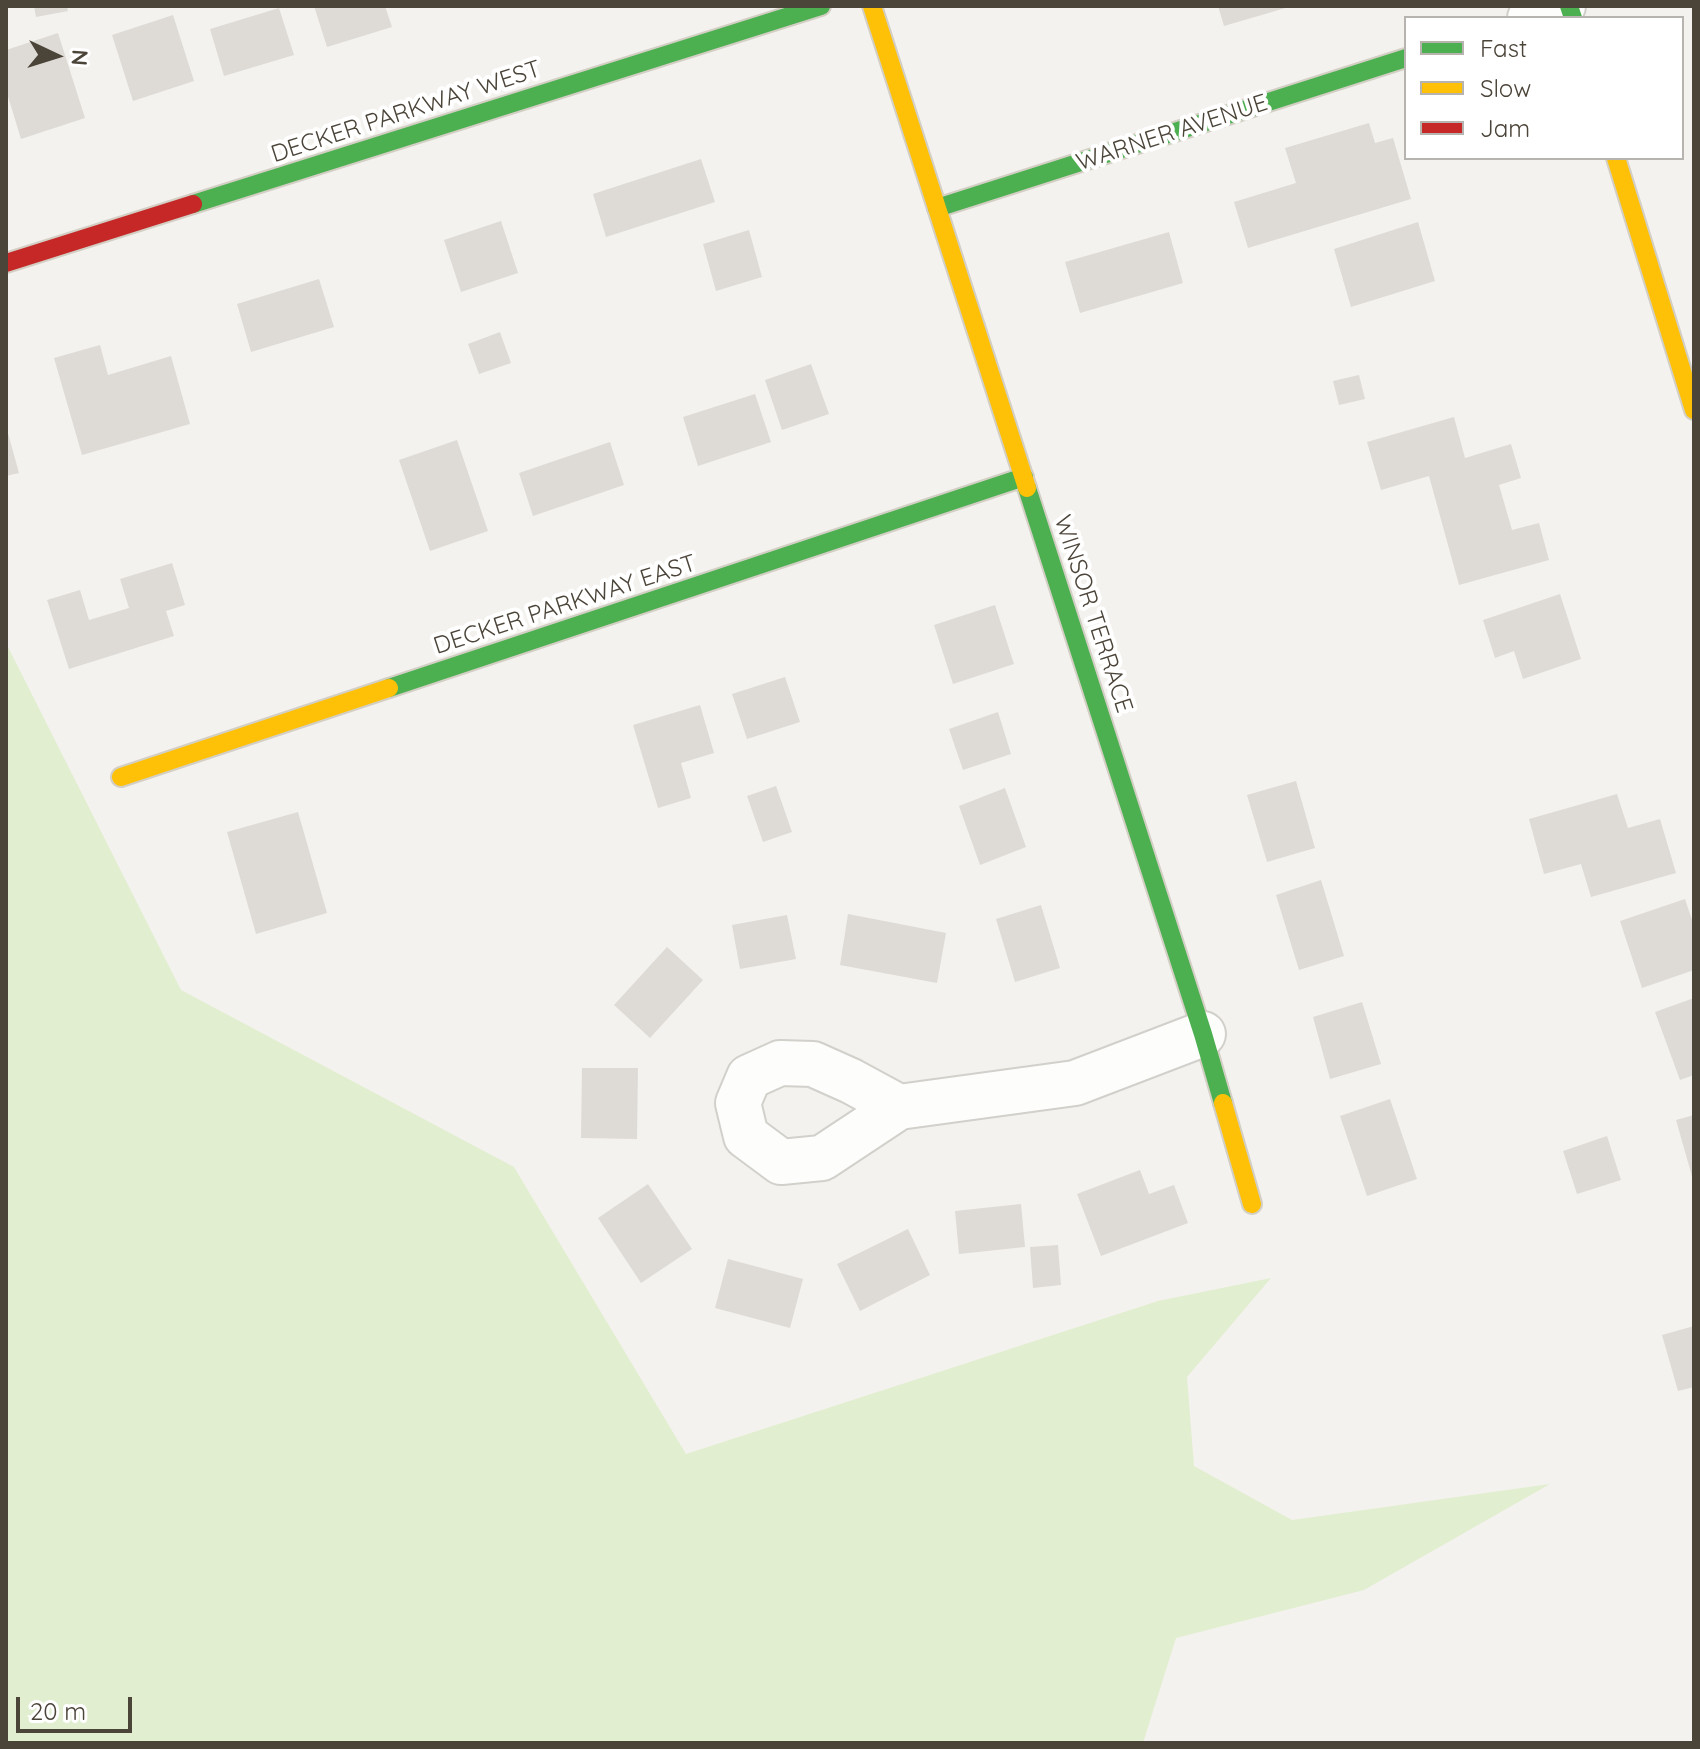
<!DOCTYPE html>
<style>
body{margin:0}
#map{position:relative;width:1700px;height:1749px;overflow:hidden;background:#f4f2ee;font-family:Quicksand,sans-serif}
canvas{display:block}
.frame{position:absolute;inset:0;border:8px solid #4b4439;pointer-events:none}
.legend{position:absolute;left:1404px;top:16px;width:280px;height:144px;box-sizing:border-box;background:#fff;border:2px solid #b7b4b0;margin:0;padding:10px 14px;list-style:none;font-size:24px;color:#4b4439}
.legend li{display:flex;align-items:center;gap:16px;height:40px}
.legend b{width:40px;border:2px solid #b7b4b0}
.north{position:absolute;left:16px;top:16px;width:80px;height:80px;-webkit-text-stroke:6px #fff;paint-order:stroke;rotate:94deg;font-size:22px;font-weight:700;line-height:32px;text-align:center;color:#4b4439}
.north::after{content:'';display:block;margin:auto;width:28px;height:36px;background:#4b4439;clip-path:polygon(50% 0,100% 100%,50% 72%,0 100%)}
.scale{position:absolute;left:16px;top:1697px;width:116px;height:36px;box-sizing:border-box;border:4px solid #4b4439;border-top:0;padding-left:10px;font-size:24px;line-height:28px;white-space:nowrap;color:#4b4439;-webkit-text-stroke:6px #fff;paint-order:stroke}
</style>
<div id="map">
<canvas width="1700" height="1749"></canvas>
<div class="frame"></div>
<ul class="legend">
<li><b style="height:10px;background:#4caf50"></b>Fast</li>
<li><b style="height:10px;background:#ffc107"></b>Slow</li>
<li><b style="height:10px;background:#c62828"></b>Jam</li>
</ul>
<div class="north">N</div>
<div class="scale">20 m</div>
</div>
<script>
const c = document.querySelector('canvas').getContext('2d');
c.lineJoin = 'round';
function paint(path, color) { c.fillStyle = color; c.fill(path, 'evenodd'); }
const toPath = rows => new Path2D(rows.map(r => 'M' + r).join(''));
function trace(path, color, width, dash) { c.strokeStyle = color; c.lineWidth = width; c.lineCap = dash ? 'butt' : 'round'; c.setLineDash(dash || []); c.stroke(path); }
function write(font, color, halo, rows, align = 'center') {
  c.font = font + ' Quicksand,sans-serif'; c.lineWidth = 8; c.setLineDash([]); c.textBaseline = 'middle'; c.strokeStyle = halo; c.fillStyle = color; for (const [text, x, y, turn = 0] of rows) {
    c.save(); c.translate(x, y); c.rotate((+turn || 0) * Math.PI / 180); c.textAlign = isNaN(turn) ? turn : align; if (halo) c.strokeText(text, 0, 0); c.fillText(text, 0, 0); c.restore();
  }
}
const green = toPath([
 [6,643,181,990,514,1167,686,1454,1158,1301,1271,1278,1187,1377,1194,1466,1292,1520,1550,1484,1364,1590,1176,1638,1143,1743,6,1743]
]);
const building = toPath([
 [34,6,67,6,68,11,36,17],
 [314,6,385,6,392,27,327,47],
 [1218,6,1289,6,1289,7,1224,26],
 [279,8,294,55,224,76,210,29],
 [173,15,194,81,133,101,112,35],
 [58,33,85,118,21,139,6,90,6,50],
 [1369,123,1375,143,1393,138,1411,199,1248,248,1234,202,1296,183,1285,148],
 [701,159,715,202,606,237,593,194],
 [501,221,518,273,461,292,444,240],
 [1418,222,1435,281,1351,307,1334,249],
 [749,230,762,277,716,291,703,244],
 [1169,232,1183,283,1080,313,1065,262],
 [319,279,334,327,251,352,237,304],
 [500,332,511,363,479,374,468,344],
 [100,345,108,375,171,356,190,424,82,455,54,358],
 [811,364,829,414,782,430,765,380],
 [1359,375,1365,399,1339,405,1333,381],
 [755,394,771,442,698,466,683,417],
 [1454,417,1465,458,1511,444,1521,478,1499,485,1512,530,1539,523,1549,560,1459,585,1429,476,1381,490,1367,442],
 [6,426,19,473,6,476],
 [457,440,488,531,430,551,399,460],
 [610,442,624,485,533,516,519,473],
 [172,563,185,605,166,611,174,636,69,669,47,600,80,590,89,620,129,608,120,579],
 [1560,594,1581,659,1523,679,1514,651,1495,658,1483,620],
 [995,605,1014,664,953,684,934,625],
 [785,677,800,722,747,739,732,694],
 [700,705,714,753,681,763,691,798,658,808,633,725],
 [998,712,1011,754,963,770,949,729],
 [1296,781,1315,848,1267,862,1247,795],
 [776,786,792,832,763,842,747,796],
 [1005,788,1026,847,980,865,959,806],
 [1617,794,1628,828,1660,819,1676,873,1591,897,1581,864,1544,874,1529,819],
 [298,812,327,913,256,934,227,832],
 [1321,880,1344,956,1299,970,1276,895],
 [1685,899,1694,926,1694,970,1642,988,1620,921],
 [1041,905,1060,968,1015,982,996,919],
 [848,914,946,933,937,983,840,965],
 [787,915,796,959,740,969,732,925],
 [667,947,703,980,650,1038,614,1005],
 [1694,998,1694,1075,1680,1080,1655,1012],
 [1362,1002,1381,1064,1330,1079,1313,1017],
 [582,1068,638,1068,637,1139,581,1138],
 [1390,1099,1417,1179,1367,1196,1340,1116],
 [1694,1115,1694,1180,1693,1180,1676,1120],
 [1607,1136,1621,1180,1577,1194,1563,1151],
 [1140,1170,1149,1194,1174,1185,1188,1223,1101,1256,1077,1194],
 [648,1184,692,1249,641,1283,598,1218],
 [1021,1204,1025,1247,959,1254,955,1211],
 [908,1229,930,1275,860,1311,837,1264],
 [1058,1245,1061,1285,1033,1288,1030,1247],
 [728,1259,803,1279,790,1328,715,1308],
 [1694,1326,1694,1387,1678,1391,1662,1335]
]);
const street = toPath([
 [1530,18,1563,6],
 [780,1063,813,1064,851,1081,899,1107,822,1158,781,1162,746,1136,738,1103,749,1077,780,1063],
 [899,1107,1075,1083,1203,1034]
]);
const fast = toPath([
 [1569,6,1573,18],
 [193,204,821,6],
 [937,208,1406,58],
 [1027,488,1203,1034,1223,1103],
 [389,688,1024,477]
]);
const slow = toPath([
 [872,6,1027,488],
 [1616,158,1694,410],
 [121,777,389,688],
 [1223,1103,1252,1204]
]);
const jam = toPath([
 [6,263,193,204]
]);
const streetNames = [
 ["DECKER PARKWAY WEST",406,112,-18],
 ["WARNER AVENUE",1172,133,-18],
 ["DECKER PARKWAY EAST",565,605,-18],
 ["WINSOR TERRACE",1093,614,72]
];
paint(green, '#e1eecf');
paint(building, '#dedbd6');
trace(street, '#d2d0cb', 48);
trace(fast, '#d3cfc5', 22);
trace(slow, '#d3cfc5', 22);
trace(jam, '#d3cfc5', 22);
trace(street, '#fdfdfc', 44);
trace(fast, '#4caf50', 18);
trace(slow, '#ffc107', 18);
trace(jam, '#c62828', 18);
write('24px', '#4b4439', '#fff', streetNames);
</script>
